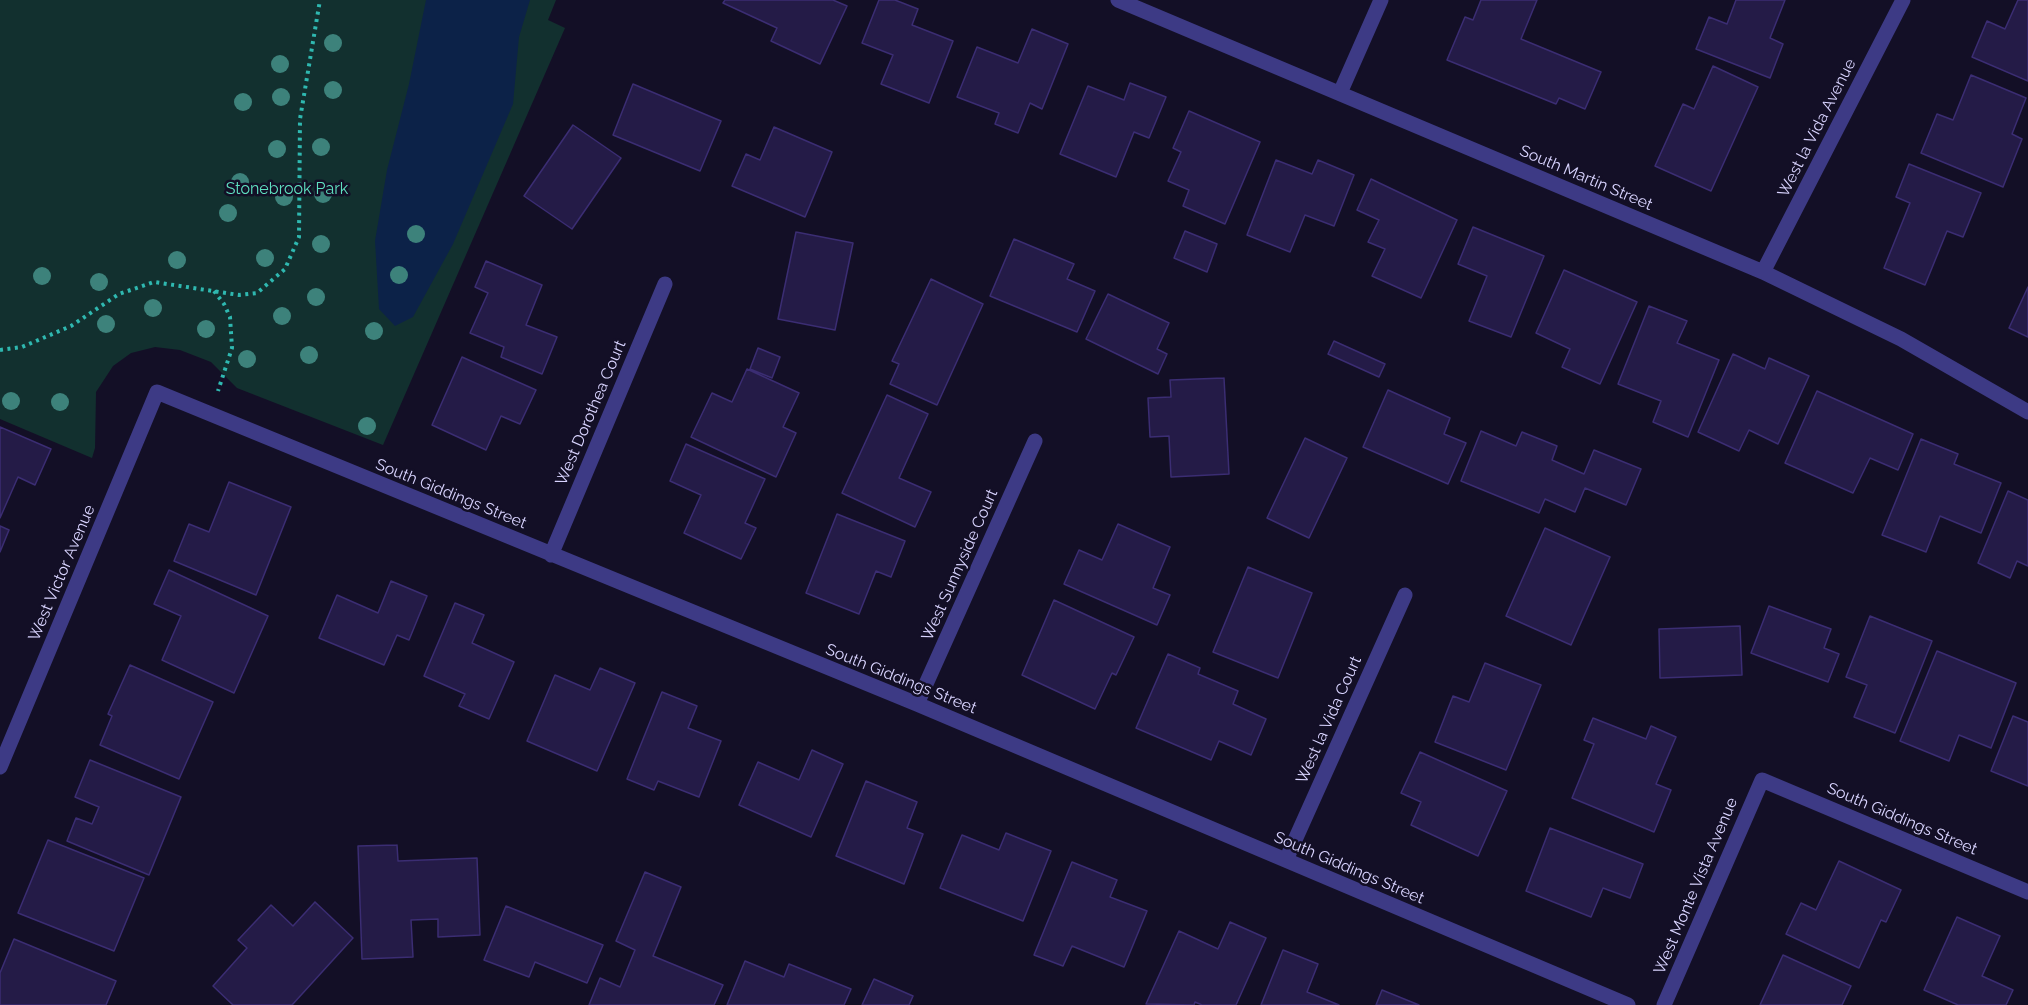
<!DOCTYPE html>
<style>
body{margin:0}
canvas{display:block;background:#130f26}
</style>
<canvas width="2028" height="1005"></canvas>
<script>
const c = document.querySelector('canvas').getContext('2d');
c.lineJoin = 'round';
function paint(path, color) { c.fillStyle = color; c.fill(path, 'evenodd'); }
const toPath = rows => new Path2D(rows.map(r => 'M' + r).join(''));
function trace(path, color, width, dash) { c.strokeStyle = color; c.lineWidth = width; c.lineCap = dash ? 'butt' : 'round'; c.setLineDash(dash || []); c.stroke(path); }
function write(font, color, halo, rows, align = 'center') {
  c.font = font + ' Raleway,sans-serif'; c.lineWidth = 5; c.setLineDash([]); c.textBaseline = 'middle'; c.strokeStyle = halo; c.fillStyle = color; for (const [text, x, y, turn = 0] of rows) {
    c.save(); c.translate(x, y); c.rotate((+turn || 0) * Math.PI / 180); c.textAlign = isNaN(turn) ? turn : align; if (halo) c.strokeText(text, 0, 0); c.fillText(text, 0, 0); c.restore();
  }
}
const green = toPath([
 [0,0,556,0,548,20,565,28,383,445,237,388,211,362,180,350,155,347,131,353,113,366,96,392,95,448,92,458,0,419]
]);
const water = toPath([
 [426,0,530,0,519,37,513,104,453,244,413,317,395,326,379,309,375,241,387,170,409,84]
]);
const building = toPath([
 [725,0,833,0,847,6,820,64,771,41,777,28,723,3,725,0],
 [879,0,895,0,918,9,912,25,953,41,929,103,881,84,893,55,862,43,879,0],
 [1481,0,1537,0,1521,39,1601,72,1585,109,1559,98,1556,104,1447,60,1465,17,1473,20,1481,0],
 [1736,0,1785,0,1770,38,1783,44,1770,78,1696,49,1709,17,1727,24,1736,0],
 [2018,0,2028,0,2028,81,1972,57,1987,21,2005,29,2018,0],
 [1032,29,1068,44,1042,109,1030,103,1018,133,995,124,999,113,957,97,977,47,1018,63,1032,29],
 [1713,66,1758,87,1711,191,1655,166,1683,104,1694,109,1713,66],
 [1971,75,2026,98,2012,134,2022,139,2003,187,1921,153,1937,114,1953,120,1971,75],
 [1130,83,1166,97,1149,138,1134,132,1116,177,1060,154,1088,86,1124,100,1130,83],
 [633,84,721,121,700,171,613,135,633,84],
 [1189,111,1260,142,1225,224,1183,206,1189,190,1168,181,1181,152,1173,148,1189,111],
 [573,125,621,158,572,229,524,196,573,125],
 [774,127,832,152,805,217,732,186,746,154,760,160,774,127],
 [1276,160,1312,174,1318,160,1354,175,1334,226,1305,215,1290,252,1247,235,1276,160],
 [1909,164,1981,193,1963,237,1947,231,1925,285,1884,268,1910,203,1896,197,1909,164],
 [1371,179,1457,220,1421,298,1372,276,1385,249,1368,242,1379,220,1357,210,1371,179],
 [1473,227,1544,256,1511,337,1469,321,1487,276,1458,264,1473,227],
 [1185,231,1217,244,1207,272,1174,258,1185,231],
 [796,232,853,243,835,330,778,319,796,232],
 [1014,239,1074,264,1067,279,1095,291,1077,332,990,296,1014,239],
 [486,261,542,285,526,325,557,337,542,374,501,357,504,347,470,333,488,293,475,287,486,261],
 [1564,270,1637,302,1600,384,1562,367,1570,349,1536,333,1564,270],
 [931,279,983,304,937,405,890,384,899,364,892,361,931,279],
 [2028,287,2028,337,2009,328,2028,287],
 [1108,294,1169,323,1157,349,1167,354,1158,374,1086,339,1108,294],
 [1649,306,1687,321,1677,343,1719,360,1688,437,1653,422,1661,401,1618,384,1649,306],
 [1334,341,1385,364,1379,377,1328,354,1334,341],
 [758,348,780,357,772,378,750,369,758,348],
 [1733,354,1765,369,1769,358,1809,376,1778,444,1749,430,1739,451,1698,432,1733,354],
 [462,357,536,390,520,424,501,416,486,450,432,425,462,357],
 [747,369,799,393,783,427,796,433,776,477,691,437,712,393,732,402,747,369],
 [1224,378,1229,474,1171,477,1169,436,1150,437,1148,398,1171,397,1170,380,1224,378],
 [1388,390,1450,418,1444,434,1466,443,1448,484,1363,447,1388,390],
 [1817,391,1913,434,1898,470,1870,458,1853,493,1785,463,1817,391],
 [887,395,928,414,899,478,931,492,915,527,842,493,887,395],
 [0,427,51,449,35,485,18,477,0,518,0,427],
 [1481,431,1516,446,1522,432,1557,446,1552,460,1584,474,1594,450,1641,469,1626,505,1585,488,1575,512,1545,499,1539,513,1461,481,1481,431],
 [1305,438,1347,458,1309,538,1267,518,1305,438],
 [1921,439,1958,454,1954,464,2001,483,1981,533,1940,516,1926,552,1882,535,1921,439],
 [686,444,765,479,745,523,756,528,741,559,684,533,701,495,670,481,686,444],
 [229,482,291,507,256,595,174,561,189,524,209,532,229,482],
 [2008,491,2028,500,2028,566,2017,561,2010,578,1978,563,2008,491],
 [837,514,905,541,891,577,876,571,859,614,806,593,837,514],
 [1118,524,1170,547,1153,588,1170,595,1157,625,1064,584,1079,550,1102,560,1118,524],
 [0,526,9,530,0,552,0,526],
 [1545,528,1610,557,1571,645,1506,616,1545,528],
 [1248,567,1312,593,1278,678,1213,652,1248,567],
 [169,570,268,616,234,693,162,660,181,616,154,604,169,570],
 [391,581,427,596,409,640,397,635,384,665,319,638,337,595,378,613,391,581],
 [1054,600,1134,637,1116,675,1112,673,1095,709,1022,675,1054,600],
 [455,603,484,615,472,643,514,662,489,719,459,706,465,694,424,676,455,603],
 [1769,606,1831,629,1824,648,1839,654,1828,682,1751,653,1769,606],
 [1870,616,1932,641,1895,733,1854,717,1867,685,1846,677,1870,616],
 [1740,626,1742,675,1660,678,1659,629,1740,626],
 [1937,651,2016,683,1991,748,1959,735,1949,761,1900,741,1937,651],
 [1168,654,1200,668,1198,674,1238,691,1233,704,1266,719,1251,755,1219,741,1211,760,1136,728,1168,654],
 [1485,663,1541,685,1506,770,1435,742,1453,696,1469,702,1485,663],
 [130,665,213,702,179,779,100,745,112,716,108,714,130,665],
 [600,668,635,683,597,771,527,741,555,675,590,690,600,668],
 [662,692,697,706,688,728,721,741,699,797,658,781,654,790,627,779,662,692],
 [2013,716,2028,722,2028,786,1991,771,2013,716],
 [1593,718,1646,739,1651,726,1676,737,1656,784,1671,790,1654,832,1572,798,1594,744,1584,740,1593,718],
 [812,750,843,764,811,837,739,805,758,762,799,780,812,750],
 [1420,752,1507,791,1478,856,1411,825,1421,802,1401,793,1420,752],
 [90,760,181,797,149,875,67,841,76,818,92,824,99,807,75,797,90,760],
 [866,781,917,802,907,828,923,834,904,884,836,856,866,781],
 [1550,828,1643,864,1630,898,1603,888,1591,917,1526,891,1550,828],
 [1006,833,1051,851,1023,921,940,888,962,835,999,850,1006,833],
 [48,840,144,878,114,951,18,913,48,840],
 [397,845,398,861,477,858,480,935,438,937,438,919,411,920,413,957,362,959,358,846,397,845],
 [1839,861,1901,890,1886,922,1881,920,1859,968,1786,934,1801,903,1816,910,1839,861],
 [1072,862,1117,880,1110,897,1147,911,1124,967,1072,946,1063,966,1034,955,1072,862],
 [645,872,681,887,653,956,723,985,714,1005,589,1005,600,978,620,987,635,950,616,941,645,872],
 [315,902,353,938,292,1005,233,1005,213,986,247,948,238,940,271,905,293,926,315,902],
 [506,906,603,945,587,983,535,962,529,977,484,960,506,906],
 [1957,917,2000,936,1982,976,2013,990,2006,1005,1958,1005,1924,990,1957,917],
 [1230,922,1266,938,1236,1005,1202,1005,1195,1002,1194,1005,1146,1004,1179,931,1218,949,1230,922],
 [14,939,116,981,106,1005,0,1005,0,973,14,939],
 [1283,950,1318,964,1307,992,1339,1005,1261,1005,1283,950],
 [1783,955,1851,986,1842,1005,1760,1005,1783,955],
 [745,961,784,977,789,964,851,989,844,1005,727,1005,745,961],
 [874,979,913,996,909,1005,862,1005,874,979],
 [1382,990,1419,1005,1376,1005,1382,990]
]);
const path = toPath([
 [214,291,224,304,230,317,232,348,218,391],
 [0,350,22,347,71,326,119,294,154,282,239,295,257,293,285,269,299,237,300,119,320,0]
]);
const street = toPath([
 [1118,0,1763,272,1901,339,2028,412],
 [1340,93,1381,0],
 [1763,272,1903,0],
 [551,555,665,284],
 [917,704,1035,441],
 [0,767,157,392,917,704,1628,1005],
 [1286,860,1405,595],
 [1664,1005,1762,780,2028,892]
]);
const trees = [
 [333,43],
 [280,64],
 [333,90],
 [281,97],
 [243,102],
 [321,147],
 [277,149],
 [240,182],
 [323,194],
 [284,197],
 [228,213],
 [416,234],
 [321,244],
 [265,258],
 [177,260],
 [399,275],
 [42,276],
 [99,282],
 [316,297],
 [153,308],
 [282,316],
 [106,324],
 [206,329],
 [374,331],
 [309,355],
 [247,359],
 [11,401],
 [60,402],
 [367,426]
];
const streetNames = [
 ["West la Vida Avenue",1817,128,-63],
 ["South Martin Street",1586,178,23],
 ["West Dorothea Court",591,413,-67],
 ["South Giddings Street",451,494,22],
 ["West Sunnyside Court",960,565,-66],
 ["West Victor Avenue",62,573,-67],
 ["South Giddings Street",901,679,22],
 ["West la Vida Court",1329,720,-66],
 ["South Giddings Street",1902,819,23],
 ["South Giddings Street",1349,868,23],
 ["West Monte Vista Avenue",1696,886,-67]
];
const parkNames = [
 ["Stonebrook Park",287,189]
];
paint(green, '#12302f');
paint(water, '#0c2248');
paint(building, '#241b47');
trace(building, '#3b2d73', 1.5);
trace(path, '#2fb8b0', 4, [3, 4.5]);
trace(street, '#3d3a85', 15);
c.fillStyle = '#3d827b';
for (const [x, y] of trees) { c.beginPath(); c.arc(x, y, 9, 0, 2 * Math.PI); c.fill(); }
write('16px', '#d9d4ff', '#130f26', streetNames);
write('16px', '#5fe0c0', '#130f26', parkNames);
</script>
